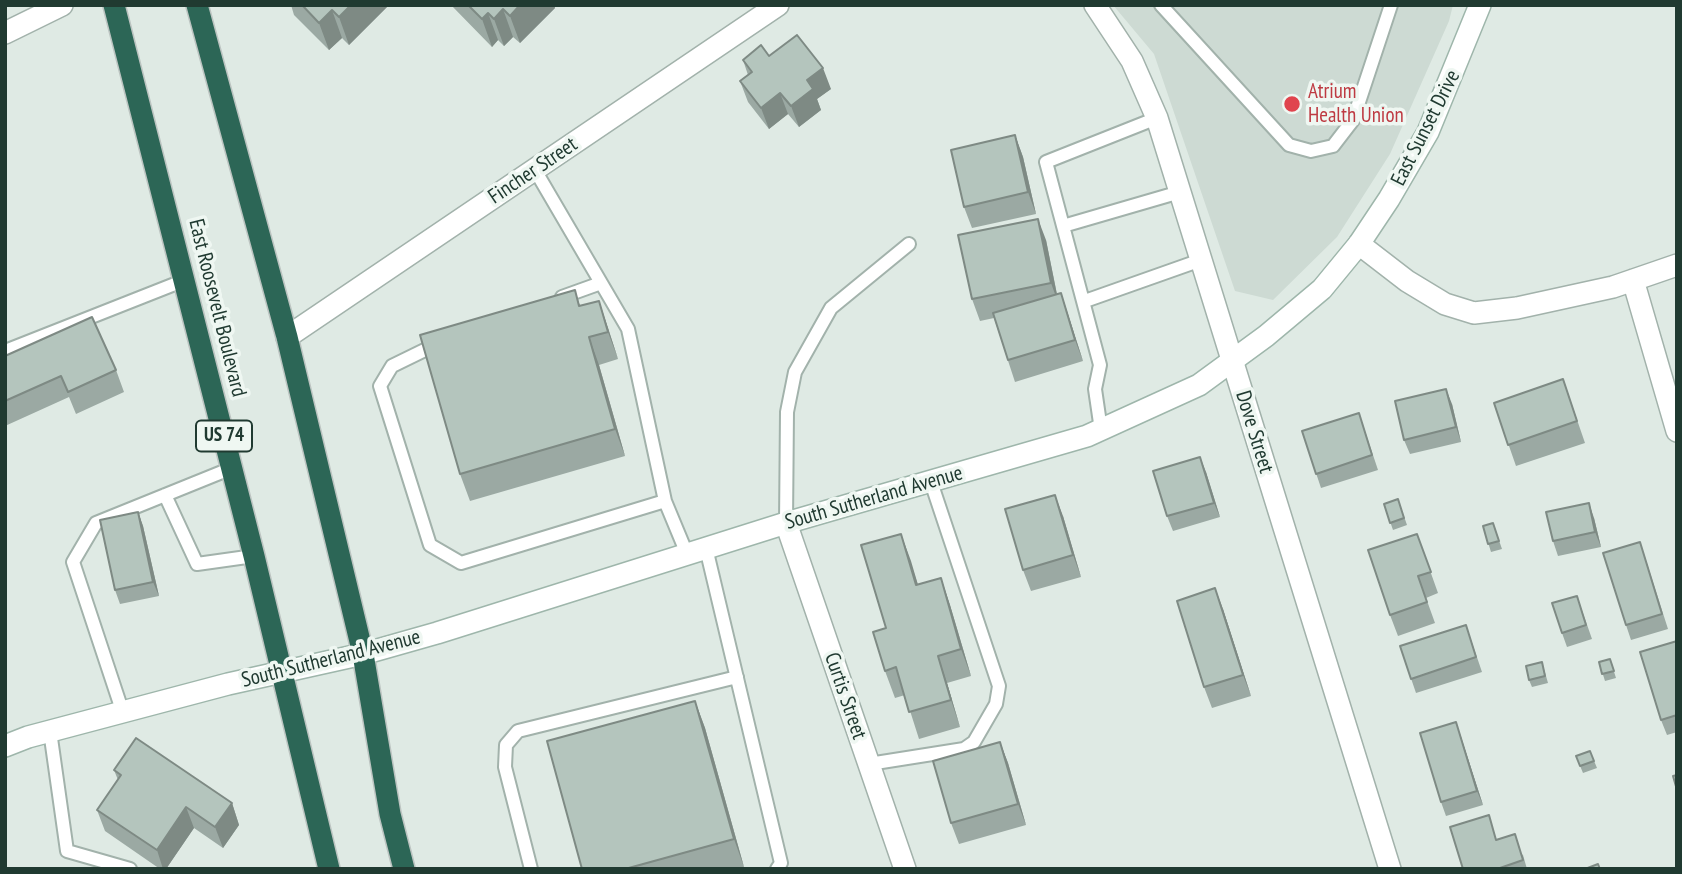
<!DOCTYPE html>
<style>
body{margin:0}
#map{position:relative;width:1682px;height:874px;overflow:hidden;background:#dfeae4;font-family:"PT Sans Narrow",sans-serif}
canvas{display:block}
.frame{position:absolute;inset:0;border:7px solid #203a31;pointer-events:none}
</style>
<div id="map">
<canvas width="1682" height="874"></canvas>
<div class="frame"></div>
</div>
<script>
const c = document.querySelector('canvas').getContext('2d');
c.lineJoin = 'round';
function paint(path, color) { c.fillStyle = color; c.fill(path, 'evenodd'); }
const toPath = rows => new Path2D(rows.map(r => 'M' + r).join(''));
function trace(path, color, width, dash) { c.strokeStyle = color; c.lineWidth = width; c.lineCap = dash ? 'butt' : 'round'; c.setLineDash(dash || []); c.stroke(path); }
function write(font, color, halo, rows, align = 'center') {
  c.font = font + ' "PT Sans Narrow",sans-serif'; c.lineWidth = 7; c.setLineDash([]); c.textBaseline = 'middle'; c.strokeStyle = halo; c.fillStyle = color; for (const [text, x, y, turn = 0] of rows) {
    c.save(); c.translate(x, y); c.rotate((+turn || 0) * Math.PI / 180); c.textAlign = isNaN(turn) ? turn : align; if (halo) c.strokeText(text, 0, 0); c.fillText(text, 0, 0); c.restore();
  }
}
const built = toPath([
 [1113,5,1453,5,1449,21,1390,154,1337,237,1273,300,1235,291,1154,54]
]);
const lane = toPath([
 [1161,5,1289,145,1311,151,1333,146,1353,120,1391,5],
 [1063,226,1180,192],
 [562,297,601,283],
 [1085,301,1201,260],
 [437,344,392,366,380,386,430,545,461,563,665,501,628,329,535,170],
 [5,351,185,280],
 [1101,430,1095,389,1100,365,1046,162,1157,118],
 [165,495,197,564,254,556],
 [665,501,687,554],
 [786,523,787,412,795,372,831,308,909,244],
 [706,548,781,863,777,869],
 [123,713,73,562,96,523,232,468],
 [50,731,67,851,130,869],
 [869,764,964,749,974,742,996,704,999,686,931,482],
 [531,869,505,767,506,745,518,731,737,677]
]);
const street = toPath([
 [1095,5,1132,61,1157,118,1390,869],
 [5,33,62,5],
 [1359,244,1407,281,1445,304,1474,313,1517,308,1613,287,1677,265],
 [1633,280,1677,431],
 [287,337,778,5],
 [786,523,905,869]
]);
const secondary = toPath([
 [5,746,28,737,228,684,363,654,437,633,786,523,1087,436,1199,385,1266,336,1322,289,1359,244,1389,199,1428,132,1480,5]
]);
const highway = toPath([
 [114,5,254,556,329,869],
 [197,5,287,337,363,654,390,814,404,869]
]);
const wall = toPath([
 [291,5,389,5,349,45,342,38,329,50,294,15],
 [451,5,554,5,555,8,520,43,513,37,504,46,498,40,492,47],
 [769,56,831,89,817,99,821,110,799,127,788,114,769,129,748,102,740,81,748,75,743,60],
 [1015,135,1023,157,1036,214,972,228,964,207],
 [1046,240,1057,294,1061,293,1083,361,1015,382,994,318,980,321,972,299],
 [575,290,580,306,599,301,608,328,618,359,599,365,625,456,470,501,460,474],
 [5,356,116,370,124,392,76,414,69,397,5,426],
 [1563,379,1585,443,1516,466,1494,403],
 [1452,404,1461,442,1410,454,1404,440],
 [1364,428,1378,470,1321,488,1302,431],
 [1206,472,1220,517,1173,531,1167,516],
 [1398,499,1407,525,1393,530,1384,504],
 [138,512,143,526,159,596,120,604,115,590],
 [1063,516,1081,577,1031,591,1023,570],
 [1594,518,1601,547,1558,556,1553,541],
 [1493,523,1502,549,1491,552,1483,526],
 [901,534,918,585,941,578,950,605,971,676,947,683,960,727,919,739,905,695,895,698,885,671,886,628],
 [1417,534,1438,593,1426,598,1435,623,1398,636,1390,615],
 [1645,557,1668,629,1631,640,1626,625],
 [1577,596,1592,639,1567,647,1562,633],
 [1223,609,1251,696,1212,708,1204,687],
 [1466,625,1482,672,1416,693,1400,646],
 [1677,641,1677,732,1667,735,1661,720],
 [1610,659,1616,678,1605,681,1599,662],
 [1542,662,1548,683,1532,687,1529,680],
 [695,701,705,728,744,867,736,869,582,869],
 [1461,737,1483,805,1446,816,1441,802],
 [1000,742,1008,763,1026,825,959,844,951,823],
 [1590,751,1597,768,1583,773,1576,756],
 [114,770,232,803,239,825,223,848,194,828,166,869,160,869,105,831,97,810,118,780],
 [1497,839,1523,855,1527,869,1463,869]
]);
const shadedWall = toPath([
 [351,5,389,5,349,45,339,17],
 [520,5,554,5,555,8,520,43,510,16],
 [503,9,513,37,504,46,494,19],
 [332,10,342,38,329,50,319,23],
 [488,13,498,40,492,47,482,19],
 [823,68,831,89,817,99,821,110,799,127,791,106,807,80],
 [780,93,788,114,769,129,761,108],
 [1015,135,1023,157,1036,214,1028,192],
 [1038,219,1046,240,1059,305,1051,283],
 [1061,293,1068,314,1083,361,1075,340],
 [599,301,608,328,618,359,608,332],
 [589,337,599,365,625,456,615,429],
 [1446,389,1452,404,1461,442,1456,427],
 [1200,457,1206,472,1220,517,1214,503],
 [1055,495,1063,516,1081,577,1073,555],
 [1589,503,1594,518,1601,547,1595,532],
 [138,512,143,526,159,596,153,582],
 [901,534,911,561,926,612,916,585],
 [941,578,950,605,971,676,961,649],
 [1215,588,1223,609,1251,696,1243,675],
 [938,656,947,683,960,727,951,700],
 [695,701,705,728,744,867,734,839],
 [1456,722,1461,737,1483,805,1477,791],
 [1000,742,1008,763,1026,825,1018,804],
 [232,803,239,825,223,848,215,827],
 [186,807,194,828,166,869,163,869,157,850]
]);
const building = toPath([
 [302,5,351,5,339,17,332,10,319,23,302,5],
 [468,5,520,5,510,16,503,9,494,19,488,13,482,19,468,5],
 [797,35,823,68,807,80,813,89,791,106,780,93,761,108,740,81,752,72,743,60,761,45,769,56,797,35],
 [1015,135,1028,192,964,207,951,150,1015,135],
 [1038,219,1051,283,972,299,958,235,1038,219],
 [575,290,579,306,599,301,608,332,589,337,615,429,460,474,420,335,575,290],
 [1061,293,1075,340,1008,360,993,313,1061,293],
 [92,317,116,370,68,392,61,376,5,401,5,356,92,317],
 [1563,379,1577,421,1508,445,1494,403,1563,379],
 [1446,389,1456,427,1404,440,1395,401,1446,389],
 [1359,413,1372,455,1316,474,1302,431,1359,413],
 [1200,457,1214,503,1167,516,1153,471,1200,457],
 [1055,495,1073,555,1023,570,1005,509,1055,495],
 [1398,499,1404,518,1390,523,1384,504,1398,499],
 [1589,503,1595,532,1553,541,1546,512,1589,503],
 [138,512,153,582,115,590,100,520,138,512],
 [1493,523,1499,541,1488,544,1483,526,1493,523],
 [901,534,916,585,941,578,961,649,938,656,951,700,909,712,896,667,885,671,873,632,886,628,861,545,901,534],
 [1417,534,1431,572,1418,576,1427,602,1390,615,1368,550,1417,534],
 [1640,542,1662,614,1626,625,1603,553,1640,542],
 [1215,588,1243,675,1204,687,1177,601,1215,588],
 [1577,596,1586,625,1562,633,1552,603,1577,596],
 [1466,625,1476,657,1411,679,1400,646,1466,625],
 [1677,641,1677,715,1661,720,1640,652,1677,641],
 [1610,659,1614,671,1602,674,1599,662,1610,659],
 [1542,662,1545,676,1529,680,1526,666,1542,662],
 [695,701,734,839,625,869,582,869,547,741,695,701],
 [1456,722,1477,791,1441,802,1420,733,1456,722],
 [136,738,232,803,215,827,186,807,157,850,97,810,121,775,114,770,136,738],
 [1000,742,1018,804,951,823,933,761,1000,742],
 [1590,751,1594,761,1580,766,1576,756,1590,751],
 [1677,775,1677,790,1673,776,1677,775],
 [1489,815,1496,840,1515,834,1523,860,1500,868,1501,869,1463,869,1450,827,1489,815],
 [1598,864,1600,869,1585,869,1598,864]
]);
const markers = [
 [1292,104,9,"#e0444e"]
];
const shields = [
 [224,436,56]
];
const shieldNames = [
 ["US 74",224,436]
];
const healthNames = [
 ["Atrium",1308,92],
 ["Health Union",1308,116]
];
const streetNames = [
 ["East Sunset Drive",1426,128,-63],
 ["Fincher Street",533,171,-34],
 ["East Roosevelt Boulevard",217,308,76],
 ["Dove Street",1254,432,73],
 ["South Sutherland Avenue",874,498,-16],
 ["South Sutherland Avenue",331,659,-14],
 ["Curtis Street",845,696,71]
];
paint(built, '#cddad3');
trace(lane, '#a2b2ab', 16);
trace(street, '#a2b2ab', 24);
trace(secondary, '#9eb6ab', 24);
trace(highway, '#bcc4c1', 24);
trace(lane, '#fff', 12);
trace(street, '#fff', 21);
trace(secondary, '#fff', 21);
trace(highway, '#2c6656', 21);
paint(wall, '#9ba9a3');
paint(shadedWall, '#7e8a84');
paint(building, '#b4c5bd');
trace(building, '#7e8a84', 2);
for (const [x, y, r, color] of markers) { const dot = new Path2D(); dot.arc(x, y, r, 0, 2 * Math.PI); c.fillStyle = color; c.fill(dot); trace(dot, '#eff7f2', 2.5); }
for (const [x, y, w] of shields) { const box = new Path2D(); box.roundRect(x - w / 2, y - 15.5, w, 31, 5); c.fillStyle = '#eff7f2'; c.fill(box); trace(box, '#203a31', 2); }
write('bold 19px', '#203a31', null, shieldNames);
write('21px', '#be3a42', '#eff7f2', healthNames, 'left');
write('21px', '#203a31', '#eff7f2', streetNames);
</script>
